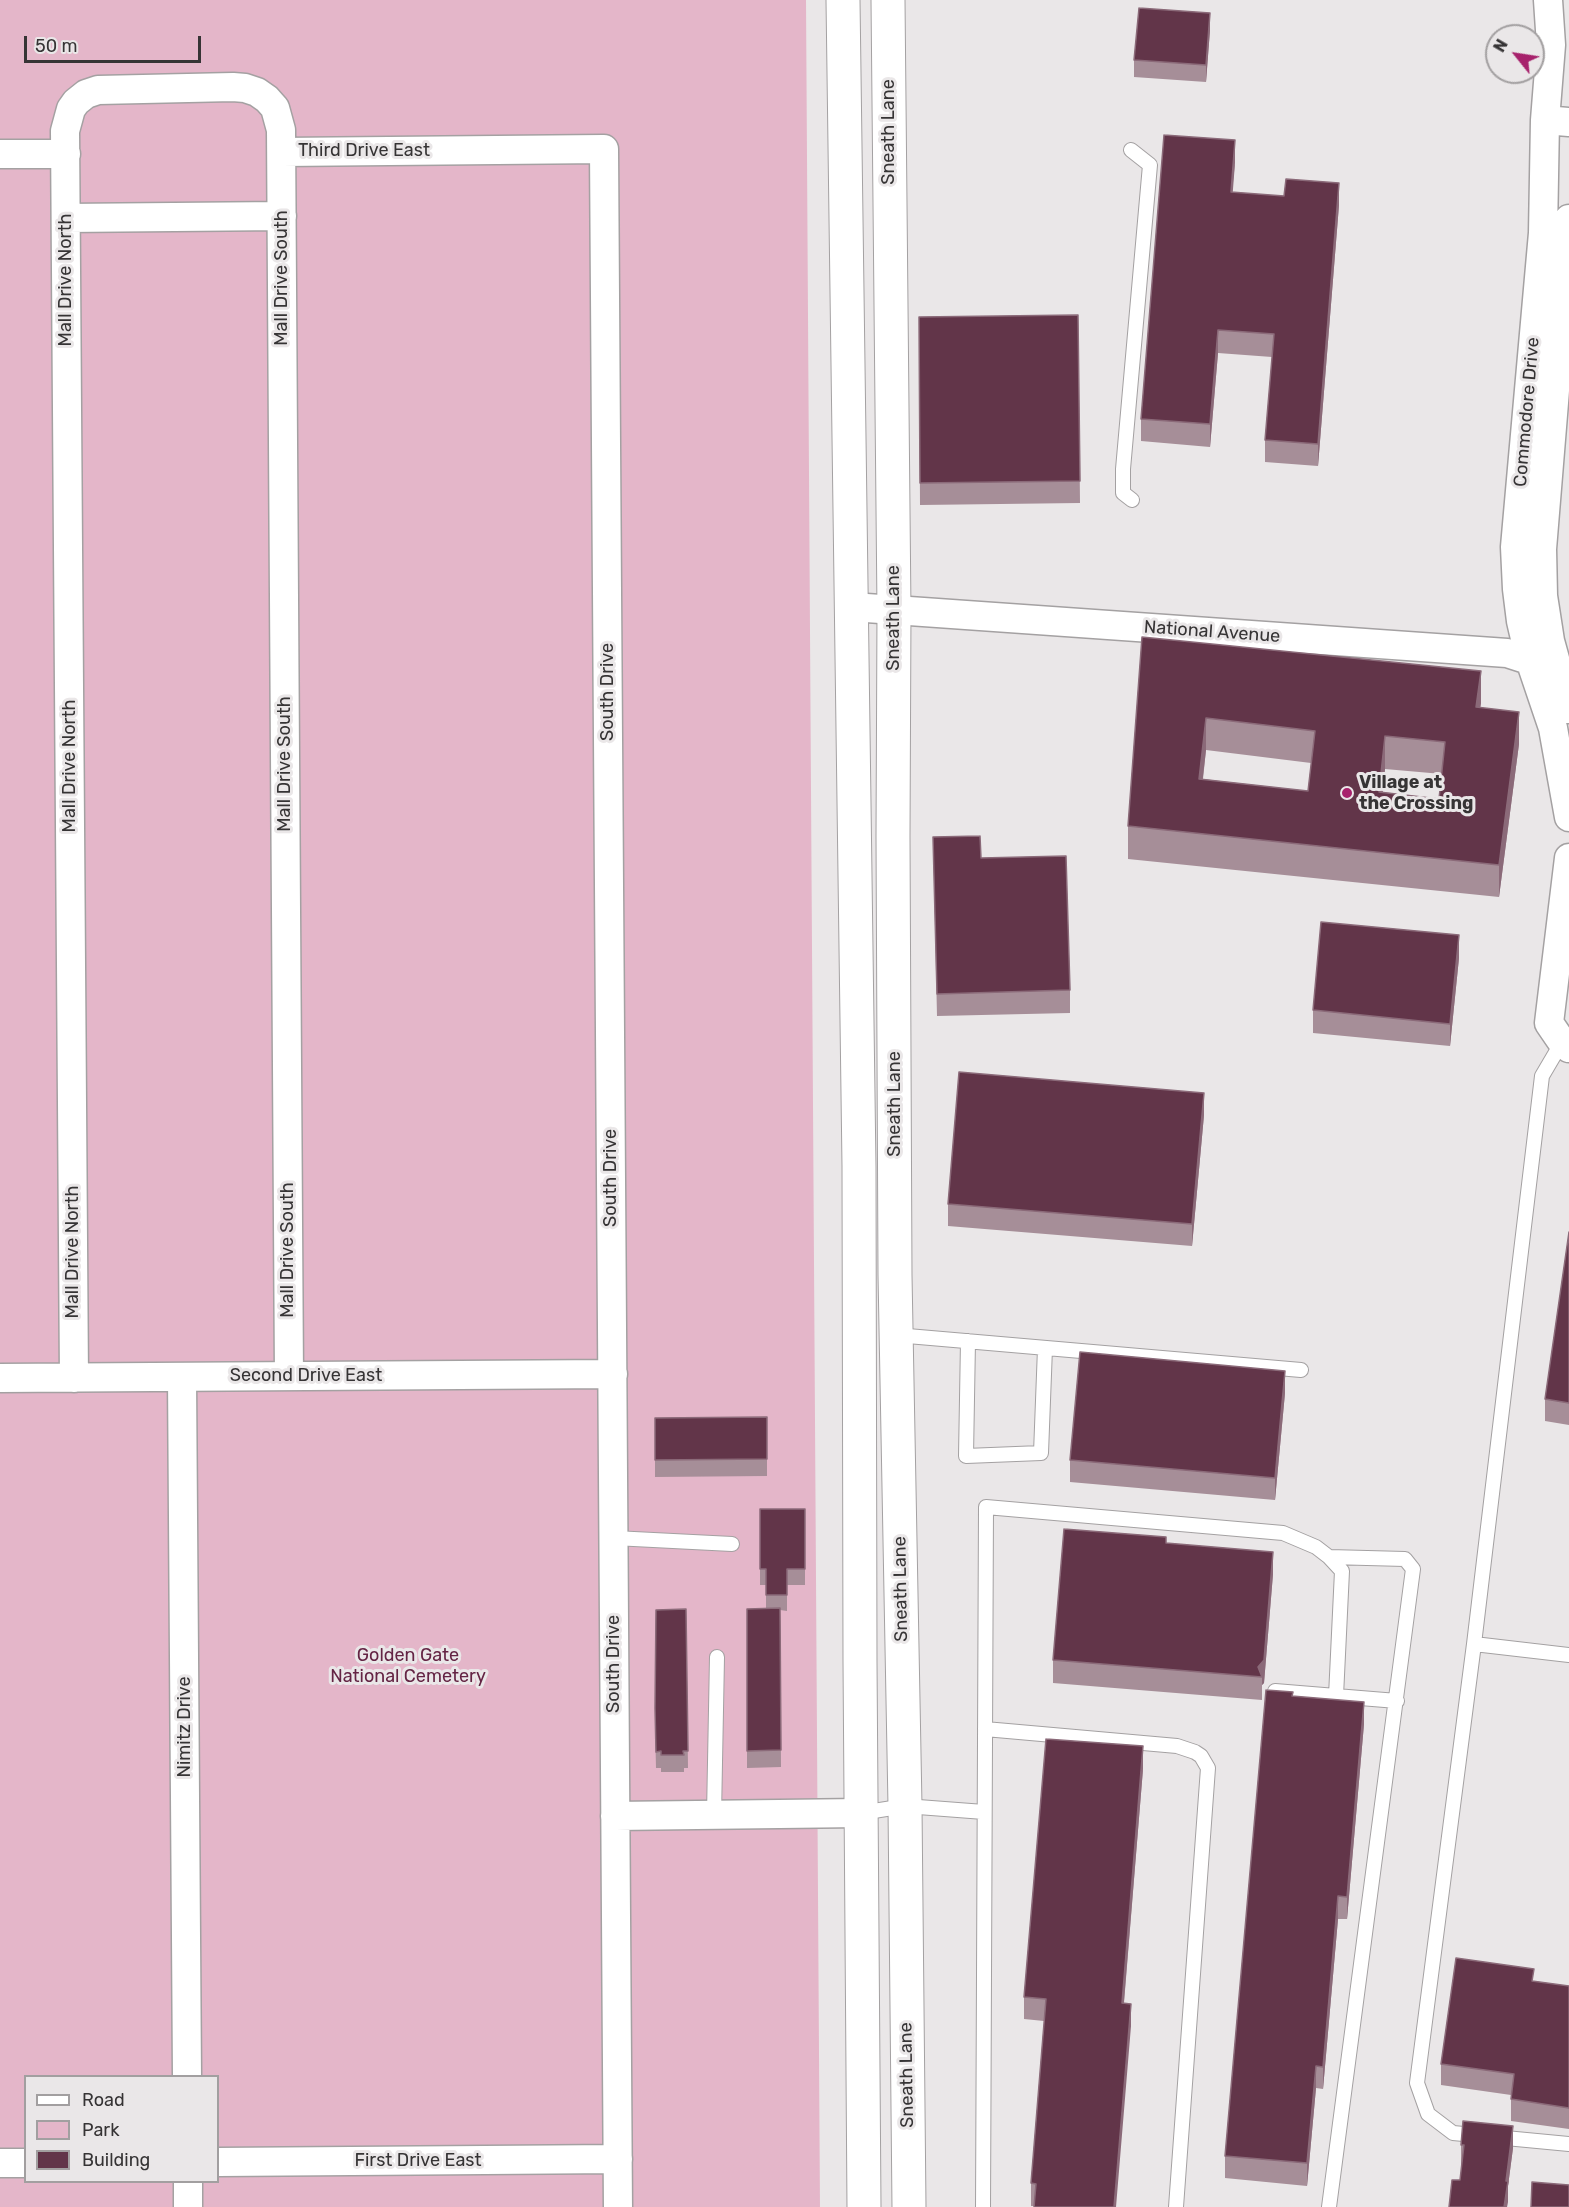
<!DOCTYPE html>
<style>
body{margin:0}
#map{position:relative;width:1569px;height:2207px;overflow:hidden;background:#eae7e8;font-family:Rubik,sans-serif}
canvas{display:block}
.legend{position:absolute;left:24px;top:2075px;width:195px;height:108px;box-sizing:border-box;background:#eae7e8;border:2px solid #a29fa0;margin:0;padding:8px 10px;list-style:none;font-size:18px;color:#363435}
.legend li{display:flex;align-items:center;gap:12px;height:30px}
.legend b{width:30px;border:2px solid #a29fa0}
.north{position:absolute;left:1485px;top:24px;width:60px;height:60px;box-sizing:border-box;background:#eae7e8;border:2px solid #a29fa0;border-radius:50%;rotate:300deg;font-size:16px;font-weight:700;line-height:24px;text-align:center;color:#363435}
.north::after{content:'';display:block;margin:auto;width:21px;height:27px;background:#a7226c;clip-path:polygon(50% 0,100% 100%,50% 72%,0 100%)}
.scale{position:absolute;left:24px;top:36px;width:177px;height:27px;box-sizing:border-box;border:3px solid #363435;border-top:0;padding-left:8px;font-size:18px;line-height:21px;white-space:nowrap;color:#363435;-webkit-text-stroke:4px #eae7e8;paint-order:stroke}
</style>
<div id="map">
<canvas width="1569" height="2207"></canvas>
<ul class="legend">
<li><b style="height:8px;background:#fff"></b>Road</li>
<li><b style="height:16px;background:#e4b6c9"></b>Park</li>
<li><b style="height:16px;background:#623549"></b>Building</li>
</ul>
<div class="north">N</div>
<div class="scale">50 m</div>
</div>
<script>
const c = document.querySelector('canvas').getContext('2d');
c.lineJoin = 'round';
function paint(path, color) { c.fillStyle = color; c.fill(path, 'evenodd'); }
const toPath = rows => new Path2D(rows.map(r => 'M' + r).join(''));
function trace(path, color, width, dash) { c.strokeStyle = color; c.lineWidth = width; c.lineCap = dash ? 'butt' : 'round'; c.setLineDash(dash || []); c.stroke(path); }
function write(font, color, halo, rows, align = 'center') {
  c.font = font + ' Rubik,sans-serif'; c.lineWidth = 6; c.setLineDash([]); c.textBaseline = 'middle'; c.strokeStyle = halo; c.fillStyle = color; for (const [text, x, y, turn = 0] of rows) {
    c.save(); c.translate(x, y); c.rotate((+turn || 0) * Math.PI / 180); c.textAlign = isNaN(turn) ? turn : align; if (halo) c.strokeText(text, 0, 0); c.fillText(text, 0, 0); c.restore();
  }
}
const green = toPath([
 [0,0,806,0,820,2207,0,2207],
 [26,2076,218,2076,218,2182,26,2182]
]);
const lane = toPath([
 [1131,150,1150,165,1123,469,1123,493,1132,500],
 [1562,1042,1542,1076,1474,1644,1417,2083,1428,2114,1453,2133,1569,2144],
 [896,1335,1301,1370],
 [968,1341,966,1456,1041,1453,1045,1348],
 [614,1538,732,1544],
 [1474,1644,1569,1655],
 [1275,1691,1397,1701],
 [985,1729,1177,1746,1195,1752,1201,1756,1208,1768,1176,2207],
 [861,1813,905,1806,984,1812],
 [714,1815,717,1657],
 [983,2207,986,1507,1283,1533,1316,1547,1329,1557,1342,1571,1336,1696],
 [1329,2207,1413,1569,1405,1559,1329,1557]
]);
const street = toPath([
 [1548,0,1551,45,1545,120,1543,233,1515,547,1517,589,1521,621,1530,660,1553,728,1569,817],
 [1545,120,1569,122],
 [282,152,604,149,618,2207],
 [0,154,66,154],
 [66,218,282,216],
 [1569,219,1542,549,1543,596,1550,641,1569,709],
 [852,607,1507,653,1569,673],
 [1569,858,1549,1023,1562,1042,1569,1048],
 [182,1377,187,2076],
 [0,1378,613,1374],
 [74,1378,65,131,71,109,76,102,86,94,98,90,233,87,245,88,257,92,267,99,275,108,281,130,289,1376],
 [615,1816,861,1813],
 [218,2162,618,2159],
 [0,2163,26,2163],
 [188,2182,188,2207]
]);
const primary = toPath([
 [843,0,859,1166,860,1661,864,2207],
 [888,0,894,610,893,836,895,1275,905,1806,909,2207]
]);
const wall = toPath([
 [1210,30,1206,82,1134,77,1134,60],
 [1235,163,1232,192,1339,205,1318,466,1265,462,1265,440,1272,357,1218,353,1210,447,1141,441,1141,419],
 [1078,315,1080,503,920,505,919,317],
 [1142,637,1481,703,1480,707,1519,744,1499,897,1128,859,1128,826],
 [1206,750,1311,763,1308,791,1203,779],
 [1385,769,1442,774,1439,799,1383,792],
 [933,837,981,858,1070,990,1070,1013,937,1016],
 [1459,958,1450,1046,1313,1033,1313,1010],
 [1204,1115,1192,1246,948,1226,948,1204],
 [1569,1232,1569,1425,1545,1421,1545,1399],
 [1285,1393,1275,1500,1070,1482,1070,1460],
 [767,1417,767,1476,655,1477,655,1418],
 [760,1509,805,1509,805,1585,787,1585,787,1611,780,1610,781,1767,747,1768,747,1609,766,1609,766,1585,760,1585],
 [1166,1543,1273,1574,1264,1683,1262,1685,1262,1700,1053,1683,1053,1660],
 [686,1609,688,1768,684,1768,684,1772,661,1772,661,1768,656,1768,655,1725,656,1610],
 [1293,1696,1364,1724,1347,1919,1338,1919,1323,2089,1316,2088,1307,2186,1225,2178,1225,2156],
 [1143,1769,1124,2003,1131,2026,1034,2206,1031,2206,1031,2183,1044,2021,1024,2019,1024,1997],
 [1534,1981,1569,1986,1569,2129,1511,2121,1511,2095,1441,2085,1441,2064],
 [1461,2145,1513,2148,1508,2186,1507,2207,1449,2207,1460,2180,1462,2167,1461,2166]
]);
const shadedWall = toPath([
 [1210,13,1210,30,1206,82,1206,65],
 [1235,140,1235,163,1231,215,1231,192],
 [1339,183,1339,205,1318,466,1318,444],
 [1218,330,1218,353,1210,447,1210,424],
 [1481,671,1481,703,1476,739,1476,707],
 [1519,712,1519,744,1499,897,1499,865],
 [1206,718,1206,750,1199,811,1199,779],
 [1385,736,1385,769,1379,825,1379,792],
 [1459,935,1459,958,1450,1046,1450,1024],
 [1204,1093,1204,1115,1192,1246,1192,1224],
 [1285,1371,1285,1393,1275,1500,1275,1478],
 [1273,1552,1273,1574,1264,1683,1262,1685,1262,1677,1258,1667],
 [1364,1702,1364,1724,1347,1919,1347,1897],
 [1143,1746,1143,1769,1122,2025,1122,2003],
 [1338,1896,1338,1919,1323,2089,1323,2067],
 [1131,2004,1131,2026,1116,2207,1114,2207],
 [1316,2066,1316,2088,1307,2186,1307,2163],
 [1513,2126,1513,2148,1508,2186,1508,2202,1507,2207,1504,2207,1506,2181]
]);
const building = toPath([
 [1139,8,1210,13,1206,65,1134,60,1139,8],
 [1164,135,1235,140,1231,192,1284,196,1286,179,1339,183,1318,444,1265,440,1274,334,1218,330,1210,424,1141,419,1164,135],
 [1078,315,1080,481,920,483,919,317,1078,315],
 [1142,637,1481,671,1476,707,1519,712,1499,865,1128,826,1142,637],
 [1206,718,1315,731,1308,791,1199,779,1206,718],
 [1385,736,1445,742,1439,799,1379,792,1385,736],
 [980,836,981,858,1066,856,1070,990,937,994,933,837,980,836],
 [1321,922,1459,935,1450,1024,1313,1010,1321,922],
 [959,1072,1204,1093,1192,1224,948,1204,959,1072],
 [1569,1232,1569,1403,1545,1399,1569,1232],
 [1080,1352,1285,1371,1275,1478,1070,1460,1080,1352],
 [767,1417,767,1459,655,1460,655,1418,767,1417],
 [760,1509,805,1509,805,1569,787,1569,787,1595,766,1595,766,1569,760,1569,760,1509],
 [1064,1529,1166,1537,1166,1543,1273,1552,1264,1660,1258,1667,1262,1677,1053,1660,1064,1529],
 [780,1608,781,1750,747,1751,747,1609,780,1608],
 [686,1609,688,1751,683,1751,684,1755,661,1755,661,1751,656,1752,655,1708,656,1610,686,1609],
 [1266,1690,1293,1692,1292,1696,1364,1702,1347,1897,1338,1896,1323,2067,1316,2066,1307,2163,1225,2156,1266,1690],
 [1046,1739,1143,1746,1122,2003,1131,2004,1114,2207,1034,2207,1036,2184,1031,2183,1046,1999,1024,1997,1046,1739],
 [1456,1958,1534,1969,1532,1981,1569,1986,1569,2108,1511,2099,1514,2074,1441,2064,1456,1958],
 [1463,2121,1513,2126,1506,2181,1508,2181,1504,2207,1449,2207,1452,2180,1460,2180,1464,2145,1461,2145,1463,2121],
 [1532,2182,1569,2185,1569,2207,1531,2207,1532,2182]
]);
const markers = [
 [1347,793,6,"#a7226c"]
];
const streetNames = [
 ["Sneath Lane",889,132,-90],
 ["Third Drive East",364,151],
 ["Mall Drive South",282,278,-90],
 ["Mall Drive North",66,280,-90],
 ["Commodore Drive",1527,412,-85],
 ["Sneath Lane",894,618,-90],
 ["National Avenue",1212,632,4],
 ["South Drive",608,692,-90],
 ["Mall Drive South",285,764,-90],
 ["Mall Drive North",70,766,-90],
 ["Sneath Lane",895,1104,-90],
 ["South Drive",611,1178,-90],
 ["Mall Drive South",288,1250,-90],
 ["Mall Drive North",73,1252,-90],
 ["Second Drive East",306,1376],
 ["Sneath Lane",901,1589,-91],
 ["South Drive",614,1664,-90],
 ["Nimitz Drive",185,1727,-90],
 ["Sneath Lane",907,2075,-91],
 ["First Drive East",418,2161]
];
const poiNames = [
 ["Village at",1359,783],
 ["the Crossing",1359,804]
];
const parkNames = [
 ["Golden Gate",408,1656],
 ["National Cemetery",408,1677]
];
paint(green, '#e4b6c9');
trace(lane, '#a4a1a2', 16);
trace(street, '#a4a1a2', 31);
trace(primary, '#a4a1a2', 35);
trace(lane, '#fff', 14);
trace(street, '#fff', 28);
trace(primary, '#fff', 33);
paint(wall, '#a68e98');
paint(shadedWall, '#8b6a79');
paint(building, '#623549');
trace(building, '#8b6a79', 1.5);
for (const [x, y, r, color] of markers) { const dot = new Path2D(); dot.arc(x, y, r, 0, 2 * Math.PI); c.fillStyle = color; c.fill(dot); trace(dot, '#eae7e8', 2); }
write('18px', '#363435', '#eae7e8', streetNames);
write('bold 18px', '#363435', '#eae7e8', poiNames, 'left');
write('18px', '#642444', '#eae7e8', parkNames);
</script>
